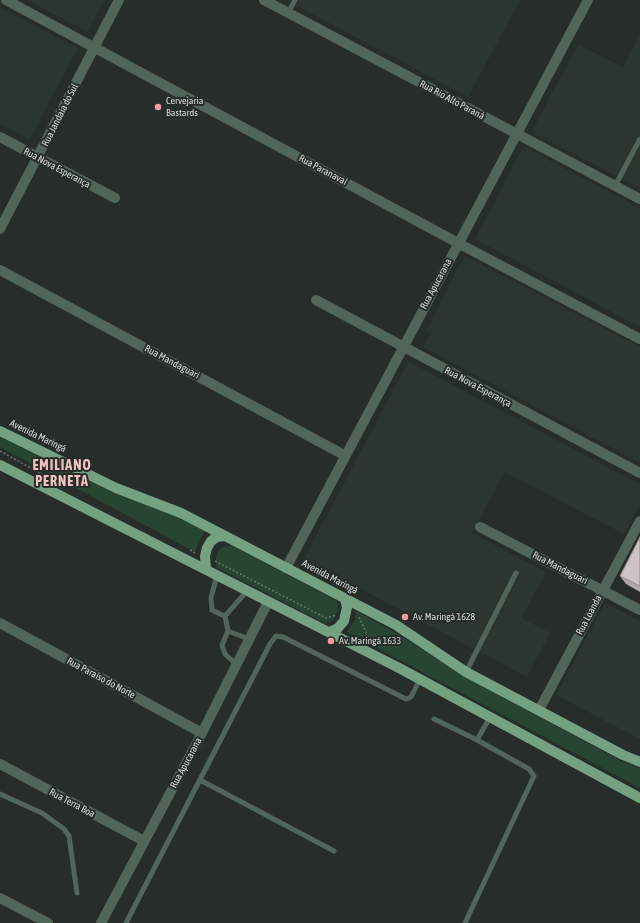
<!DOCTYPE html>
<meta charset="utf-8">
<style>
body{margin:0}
canvas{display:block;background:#272d29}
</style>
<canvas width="640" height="923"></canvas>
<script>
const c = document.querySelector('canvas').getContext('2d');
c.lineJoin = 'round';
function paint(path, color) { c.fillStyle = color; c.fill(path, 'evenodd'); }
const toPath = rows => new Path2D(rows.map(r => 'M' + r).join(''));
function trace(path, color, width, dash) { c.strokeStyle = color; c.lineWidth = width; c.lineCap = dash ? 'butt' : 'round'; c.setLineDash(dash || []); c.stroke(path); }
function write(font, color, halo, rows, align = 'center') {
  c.font = font + ' "Asap Condensed",sans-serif'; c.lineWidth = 4; c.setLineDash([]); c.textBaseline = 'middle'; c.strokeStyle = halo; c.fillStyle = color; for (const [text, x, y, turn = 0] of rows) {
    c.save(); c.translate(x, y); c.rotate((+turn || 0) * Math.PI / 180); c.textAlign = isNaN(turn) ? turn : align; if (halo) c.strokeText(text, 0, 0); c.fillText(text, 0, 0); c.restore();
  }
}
const built = toPath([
 [27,0,104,0,87,32],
 [286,0,520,0,468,97],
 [0,7,78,48,30,139,0,124],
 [640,35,640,188,535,134,533,129,578,44,623,67],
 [526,148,640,208,640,327,475,239,522,149],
 [464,257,467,257,640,347,640,463,423,347,431,333,426,330],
 [411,363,640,484,640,504,624,534,504,472,472,533,546,572,521,618,550,633,527,677,304,559,407,364],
 [605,603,640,621,640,739,556,695]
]);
const green = toPath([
 [0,437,114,492,179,517,205,530,195,552,0,447],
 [231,545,337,601,338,610,334,619,326,624,216,567,216,557,218,552,221,548],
 [356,611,393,631,463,676,621,761,640,768,640,788,347,632,355,620]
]);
const path = toPath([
 [0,451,63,486],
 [190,550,197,554],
 [215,561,326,618,336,615],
 [359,617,371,643]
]);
const service = toPath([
 [288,13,295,0],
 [615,186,640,139],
 [217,575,211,598,212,610,220,614,225,616,247,591],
 [225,616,228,631,249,639],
 [228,631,222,645,225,654,237,665],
 [466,672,516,573],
 [434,719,477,740],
 [200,780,334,851],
 [0,794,42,813,64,829,69,836,77,893],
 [126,923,270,644,276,636,283,637,406,699,411,697,420,679],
 [465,923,534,776,529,769,477,740,490,717]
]);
const minor = toPath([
 [6,0,458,243,640,339],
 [264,0,640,199],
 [0,137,115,198],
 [0,229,119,0],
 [0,270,344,455],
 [316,300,640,473],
 [480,527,640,610],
 [286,568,588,0],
 [0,623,202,733],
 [539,710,640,521],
 [0,764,144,841],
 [0,898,48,923],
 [101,923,202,733,268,602]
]);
const primary = toPath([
 [0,431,116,488,181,513,396,625,466,672,623,755,640,762],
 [0,465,401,669,640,798],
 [206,568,205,556,207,548,211,541,217,537,224,536],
 [330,632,338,628,344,621,347,607,345,599]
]);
const wall = toPath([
 [640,537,640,592,626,584,620,576]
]);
const building = toPath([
 [640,537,640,586,620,576,640,537]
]);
const markers = [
 [158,107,4,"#f49b9f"],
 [405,617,4,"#f49b9f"],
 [331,641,4,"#f49b9f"]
];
const streetNames = [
 ["Rua Rio Alto Paraná",452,100,28],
 ["Rua Jandaia do Sul",60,115,-63],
 ["Rua Nova Esperança",57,168,28],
 ["Rua Paranavaí",323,170,28],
 ["Rua Apucarana",436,284,-62],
 ["Rua Mandaguari",172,362,28],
 ["Rua Nova Esperança",478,387,28],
 ["Avenida Maringá",38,436,26],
 ["Rua Mandaguari",560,568,27],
 ["Avenida Maringá",330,577,28],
 ["Rua Loanda",589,615,-62],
 ["Rua Paraíso do Norte",101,678,28],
 ["Rua Apucarana",186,763,-62],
 ["Rua Terra Boa",72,803,28]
];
const poiNames = [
 ["Cervejaria",166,101],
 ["Bastards",166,113],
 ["Av. Maringá 1628",413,617],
 ["Av. Maringá 1633",339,641]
];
const districtNames = [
 ["EMILIANO",62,466],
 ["PERNETA",62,482]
];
paint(built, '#2a362e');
paint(green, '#264632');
trace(path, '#6b706d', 1.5, [2, 2]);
trace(service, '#516658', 5);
trace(minor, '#516658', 10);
trace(primary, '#75a183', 10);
paint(wall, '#b1a9a9');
paint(building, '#cec4c4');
trace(building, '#908989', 1);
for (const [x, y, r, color] of markers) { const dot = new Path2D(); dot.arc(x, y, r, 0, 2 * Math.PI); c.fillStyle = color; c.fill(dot); trace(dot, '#272d29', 1.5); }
write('10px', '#d6dad7', '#272d29', streetNames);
write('10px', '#d6dad7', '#272d29', poiNames, 'left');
c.letterSpacing = '1px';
write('bold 14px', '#f5c1c2', '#272d29', districtNames);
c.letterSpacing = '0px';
</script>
